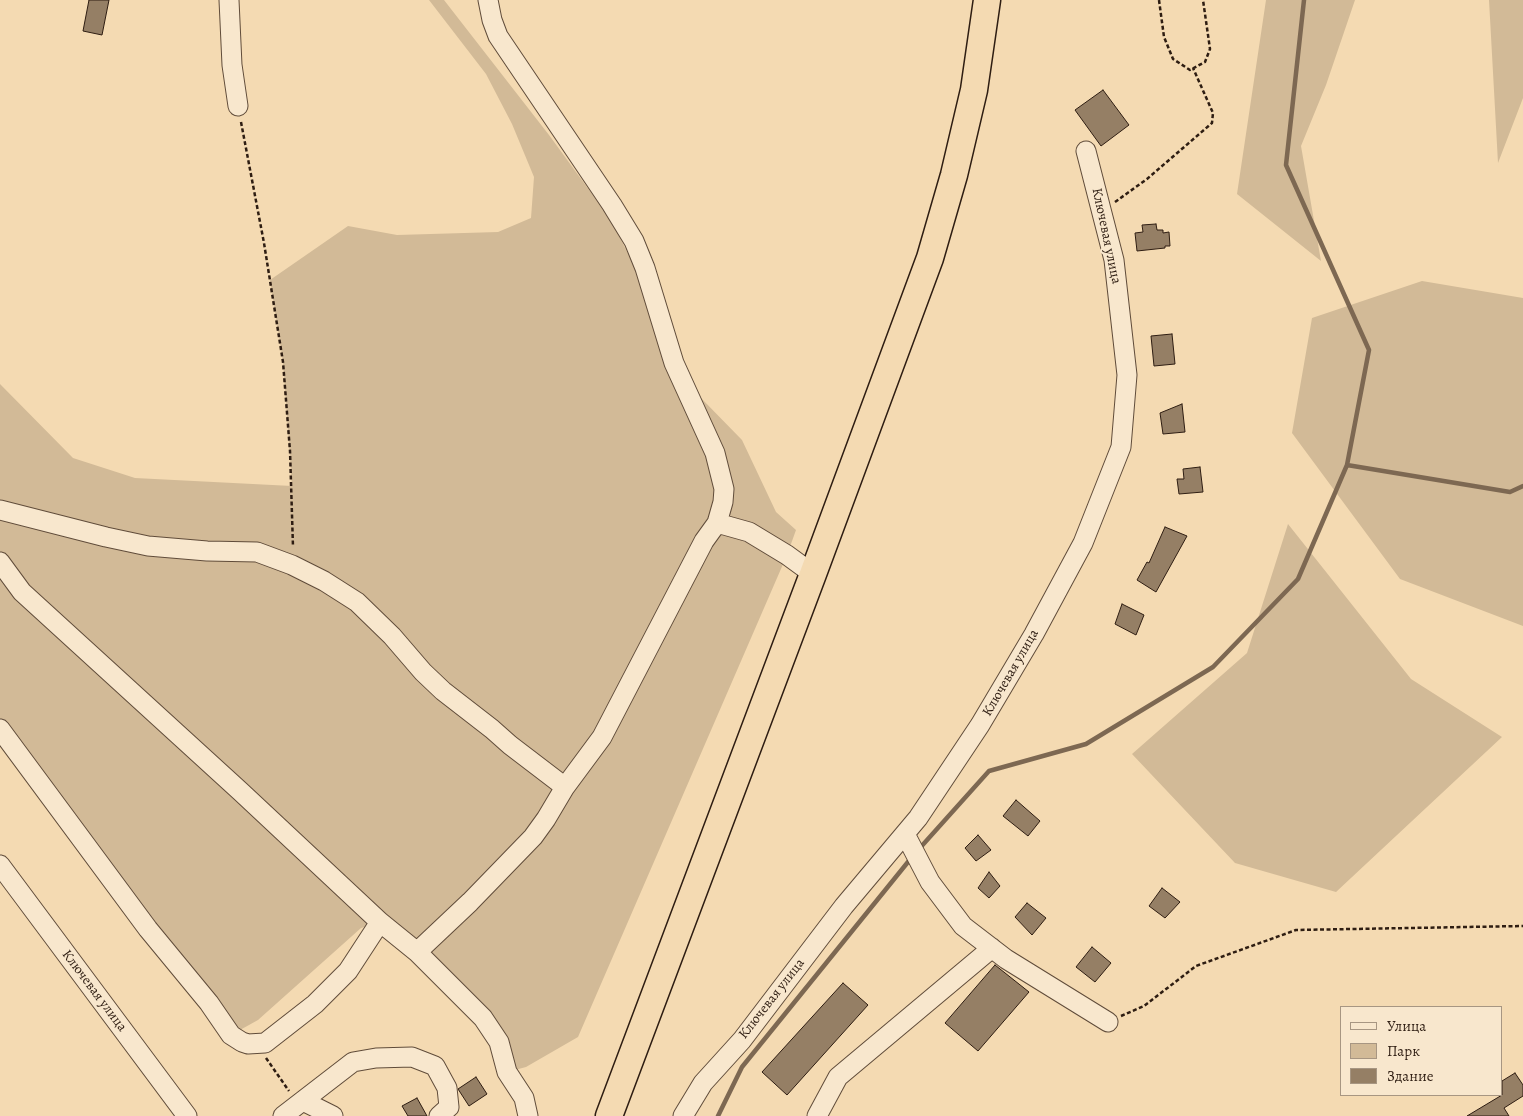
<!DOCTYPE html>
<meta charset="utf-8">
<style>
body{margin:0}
#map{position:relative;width:1523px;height:1116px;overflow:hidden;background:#f4dab2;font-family:Alegreya,serif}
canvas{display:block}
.legend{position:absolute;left:1340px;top:1006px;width:162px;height:90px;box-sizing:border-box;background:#f8e7cd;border:1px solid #a79682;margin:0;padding:6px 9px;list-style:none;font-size:15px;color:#2e1d12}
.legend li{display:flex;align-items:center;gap:10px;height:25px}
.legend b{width:25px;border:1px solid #a79682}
</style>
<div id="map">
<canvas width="1523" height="1116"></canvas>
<ul class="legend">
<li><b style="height:6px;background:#f8e7cd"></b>Улица</li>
<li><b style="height:14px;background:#d2ba97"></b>Парк</li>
<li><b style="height:14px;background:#957f65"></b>Здание</li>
</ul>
</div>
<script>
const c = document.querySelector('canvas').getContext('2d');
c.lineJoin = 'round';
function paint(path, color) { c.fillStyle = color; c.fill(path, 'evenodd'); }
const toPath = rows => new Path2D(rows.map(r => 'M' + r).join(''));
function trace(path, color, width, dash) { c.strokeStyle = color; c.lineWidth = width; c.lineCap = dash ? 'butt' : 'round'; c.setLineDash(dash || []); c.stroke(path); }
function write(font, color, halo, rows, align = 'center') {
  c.font = font + ' Alegreya,serif'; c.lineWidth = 4; c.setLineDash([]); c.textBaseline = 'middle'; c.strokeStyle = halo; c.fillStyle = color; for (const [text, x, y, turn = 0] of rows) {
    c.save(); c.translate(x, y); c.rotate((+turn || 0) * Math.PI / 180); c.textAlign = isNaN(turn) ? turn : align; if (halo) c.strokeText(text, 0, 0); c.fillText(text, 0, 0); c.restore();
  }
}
const green = toPath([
 [429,0,444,0,549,135,611,220,700,397,742,440,776,512,796,530,787,555,578,1037,526,1067,507,1072,499,1042,380,922,361,928,258,1020,231,1035,0,729,0,384,73,458,135,478,292,486,283,362,270,280,348,226,397,235,498,232,531,218,534,177,512,124,486,74],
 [1266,0,1355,0,1326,85,1301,146,1321,261,1237,194],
 [1489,0,1523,0,1523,98,1498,163],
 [1422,281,1523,298,1523,626,1400,579,1292,433,1312,318],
 [1288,524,1411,679,1502,737,1336,892,1235,863,1132,754,1247,653]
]);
const stream = toPath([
 [1347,465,1510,492,1523,486],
 [919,849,989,771,1086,744,1213,667,1298,579,1347,465,1369,350,1286,165,1304,0],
 [718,1116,742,1067,912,857]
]);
const building = toPath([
 [89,0,109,0,102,35,83,31,89,0],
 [1103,90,1129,125,1101,146,1075,110,1103,90],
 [1156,224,1157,230,1163,230,1163,233,1169,232,1170,246,1165,246,1165,248,1137,251,1135,233,1143,232,1142,225,1156,224],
 [1172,334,1175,364,1154,366,1151,336,1172,334],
 [1182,404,1185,432,1163,434,1160,413,1182,404],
 [1200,467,1203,492,1179,494,1177,479,1184,479,1183,469,1200,467],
 [1165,527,1187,536,1156,592,1137,580,1147,562,1149,563,1165,527],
 [1122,604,1144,615,1136,635,1115,624,1122,604],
 [1016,800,1040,821,1028,836,1003,816,1016,800],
 [978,835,991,850,976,861,965,848,978,835],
 [989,872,1000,886,989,898,978,888,989,872],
 [1162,888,1180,902,1165,918,1149,906,1162,888],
 [1027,903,1046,918,1032,935,1015,917,1027,903],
 [1092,947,1111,963,1095,982,1076,967,1092,947],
 [995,965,1029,992,978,1051,945,1023,995,965],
 [843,983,868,1005,787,1095,762,1072,843,983],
 [1515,1073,1523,1085,1523,1096,1504,1108,1509,1116,1467,1116,1502,1095,1502,1081,1515,1073],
 [476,1077,487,1094,469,1106,458,1089,476,1077],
 [417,1098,427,1116,408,1116,402,1106,417,1098]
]);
const path = toPath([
 [1159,0,1164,37,1173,59,1190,70,1205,62,1210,49,1203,0],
 [241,122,264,243,283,362,290,451,293,547],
 [1115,202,1147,179,1212,123,1213,113,1193,68],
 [1121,1016,1144,1006,1196,966,1296,930,1523,926],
 [266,1058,289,1091]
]);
const minor = toPath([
 [229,0,232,65,238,106],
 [0,510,106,537,148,546,207,551,257,552,292,565,324,581,357,602,392,636,423,672,443,691,492,729,510,745,565,787],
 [717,523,749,532,787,555,813,574],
 [0,562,22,592,240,791,380,922,417,952,483,1018,499,1042,507,1072,524,1098,528,1116],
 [0,729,148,929,209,1003,231,1035,242,1042,248,1044,265,1043,315,1004,348,971,380,922],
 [905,834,930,882,963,926,1006,959,1108,1022],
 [0,865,187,1116],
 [417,952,470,902,533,837,546,819,565,787,602,737,704,541,717,523,723,502,724,489,715,453,674,363,645,268,634,241,612,205,498,36,492,20,488,0],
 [303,1101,333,1116],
 [283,1116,353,1062,376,1058,412,1057,435,1066,447,1088,449,1107,439,1116],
 [683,1116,703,1083,742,1040,844,906,918,818,980,725,1034,634,1083,543,1121,447,1127,375,1114,260,1086,151],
 [817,1116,838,1077,992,948]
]);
const highway = toPath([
 [609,1116,813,574,930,258,954,175,974,90,987,0]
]);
const streetNames = [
 ["Ключевая улица",1106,236,78],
 ["Ключевая улица",1011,673,-60],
 ["Ключевая улица",94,991,53],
 ["Ключевая улица",772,999,-52]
];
paint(green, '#d2ba97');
trace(stream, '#7d6852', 4.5);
paint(building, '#957f65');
trace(building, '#2e1d12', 1);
trace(minor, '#604c3a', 21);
trace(highway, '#2e1d12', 29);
trace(path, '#2e1d12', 2.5, [4, 2.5]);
trace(minor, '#f8e7cd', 19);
trace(highway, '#f4dab2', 26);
write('14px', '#2e1d12', '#f8e7cd', streetNames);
</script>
